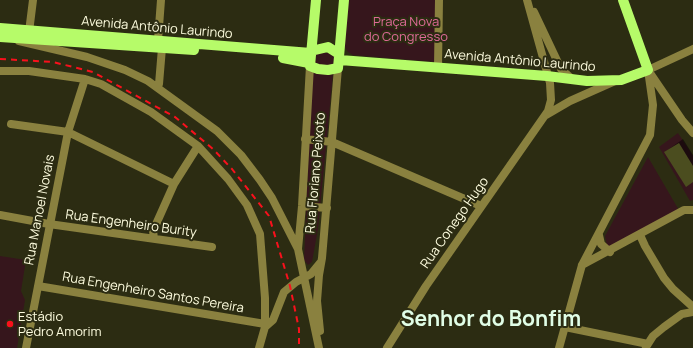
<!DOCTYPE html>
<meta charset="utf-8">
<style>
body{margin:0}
canvas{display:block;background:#2c2c12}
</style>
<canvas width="693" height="348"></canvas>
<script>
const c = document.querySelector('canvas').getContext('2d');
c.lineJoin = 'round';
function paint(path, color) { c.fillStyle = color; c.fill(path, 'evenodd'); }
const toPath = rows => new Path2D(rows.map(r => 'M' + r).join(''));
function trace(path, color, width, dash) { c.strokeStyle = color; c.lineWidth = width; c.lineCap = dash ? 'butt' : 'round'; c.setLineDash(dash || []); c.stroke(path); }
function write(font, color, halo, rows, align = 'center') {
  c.font = font + ' Manrope,sans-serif'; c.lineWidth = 4; c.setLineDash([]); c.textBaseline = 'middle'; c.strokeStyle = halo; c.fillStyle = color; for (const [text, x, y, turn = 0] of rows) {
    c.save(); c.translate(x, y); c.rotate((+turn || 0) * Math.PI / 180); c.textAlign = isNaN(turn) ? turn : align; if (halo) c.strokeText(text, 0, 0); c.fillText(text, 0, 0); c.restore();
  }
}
const green = toPath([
 [347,0,437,0,436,62,353,55,348,52,343,44],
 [313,53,335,53,318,229,312,262,308,265,304,260],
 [678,133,693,156,693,200,690,201,659,147],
 [648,157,680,212,612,248,607,246,605,236],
 [0,256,26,260,21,291,25,300,17,348,0,348]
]);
const shadow = toPath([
 [683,139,693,155,693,181,665,152]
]);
const building = toPath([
 [679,143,693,166,693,182,686,187,664,152]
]);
const minor = toPath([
 [534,12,561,69,572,79],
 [29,32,33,0],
 [19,41,87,57,125,70,148,81,217,131,241,155,260,180,272,198,298,249],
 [310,66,302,206,298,249,319,348],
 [438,67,439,0],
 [648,70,693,49],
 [0,71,29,71,85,79,101,84,151,112,198,146,228,179,247,205,260,234,265,298,265,327,259,348],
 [650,73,682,120,693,133],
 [157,87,159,84,162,48,158,40,161,0],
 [546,115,570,101,615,81],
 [11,124,68,132,174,184],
 [305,139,332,142,481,206],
 [302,206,327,208],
 [0,215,49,224,212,247],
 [599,235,601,244,610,252],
 [640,235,645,246,664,278,673,289,693,307],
 [154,238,153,231,174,184,198,146],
 [582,265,684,210,693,210],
 [38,286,265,324],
 [265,327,273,320,284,292,296,282,311,274,320,263],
 [565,327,648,344],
 [320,331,317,301,319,275,322,258,338,68],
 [646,347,653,336,664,327,682,314,693,312],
 [26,348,68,132,85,79],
 [387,348,426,286,548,111,551,100,550,83,527,0],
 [559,348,582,265,650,135,653,105,648,70]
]);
const major = toPath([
 [316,0,310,66,318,69,328,70,338,68,344,0],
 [0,28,311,53],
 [0,37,194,50],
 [311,51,328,47,339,54],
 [283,58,309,63],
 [340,60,547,76,587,81,621,80,648,70,623,0]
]);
const rail = toPath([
 [0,59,53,62,93,72,175,117,213,149,232,169,269,216,290,286,299,329,299,348]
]);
const markers = [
 [10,324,4,"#f9101c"]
];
const parkNames = [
 ["Praça Nova",406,22],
 ["do Congresso",406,37]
];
const streetNames = [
 ["Avenida Antônio Laurindo",157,28,5],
 ["Avenida Antônio Laurindo",520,61,5],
 ["Rua Floriano Peixoto",316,173,-85],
 ["Rua Manoel Novais",40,210,-79],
 ["Rua Conego Hugo",455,223,-55],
 ["Rua Engenheiro Burity",131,224,8],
 ["Rua Engenheiro Santos Pereira",153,293,10]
];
const poiNames = [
 ["Estádio",18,317],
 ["Pedro Amorim",18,332]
];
const townNames = [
 ["Senhor do Bonfim",491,320]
];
paint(green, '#36161c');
paint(shadow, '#0007');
paint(building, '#4b4d1f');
trace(minor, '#8a813f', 8);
trace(major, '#b6fb69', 10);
trace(rail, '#f9101c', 2, [6, 5]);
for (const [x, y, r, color] of markers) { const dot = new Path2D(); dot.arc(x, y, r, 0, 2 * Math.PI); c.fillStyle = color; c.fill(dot); trace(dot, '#2c2c12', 1.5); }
write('13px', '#df6a99', '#2c2c12', parkNames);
write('13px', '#fefddf', '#2c2c12', streetNames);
write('13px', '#fefddf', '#2c2c12', poiNames, 'left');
write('bold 21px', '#e1fee7', '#2c2c12', townNames);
</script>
